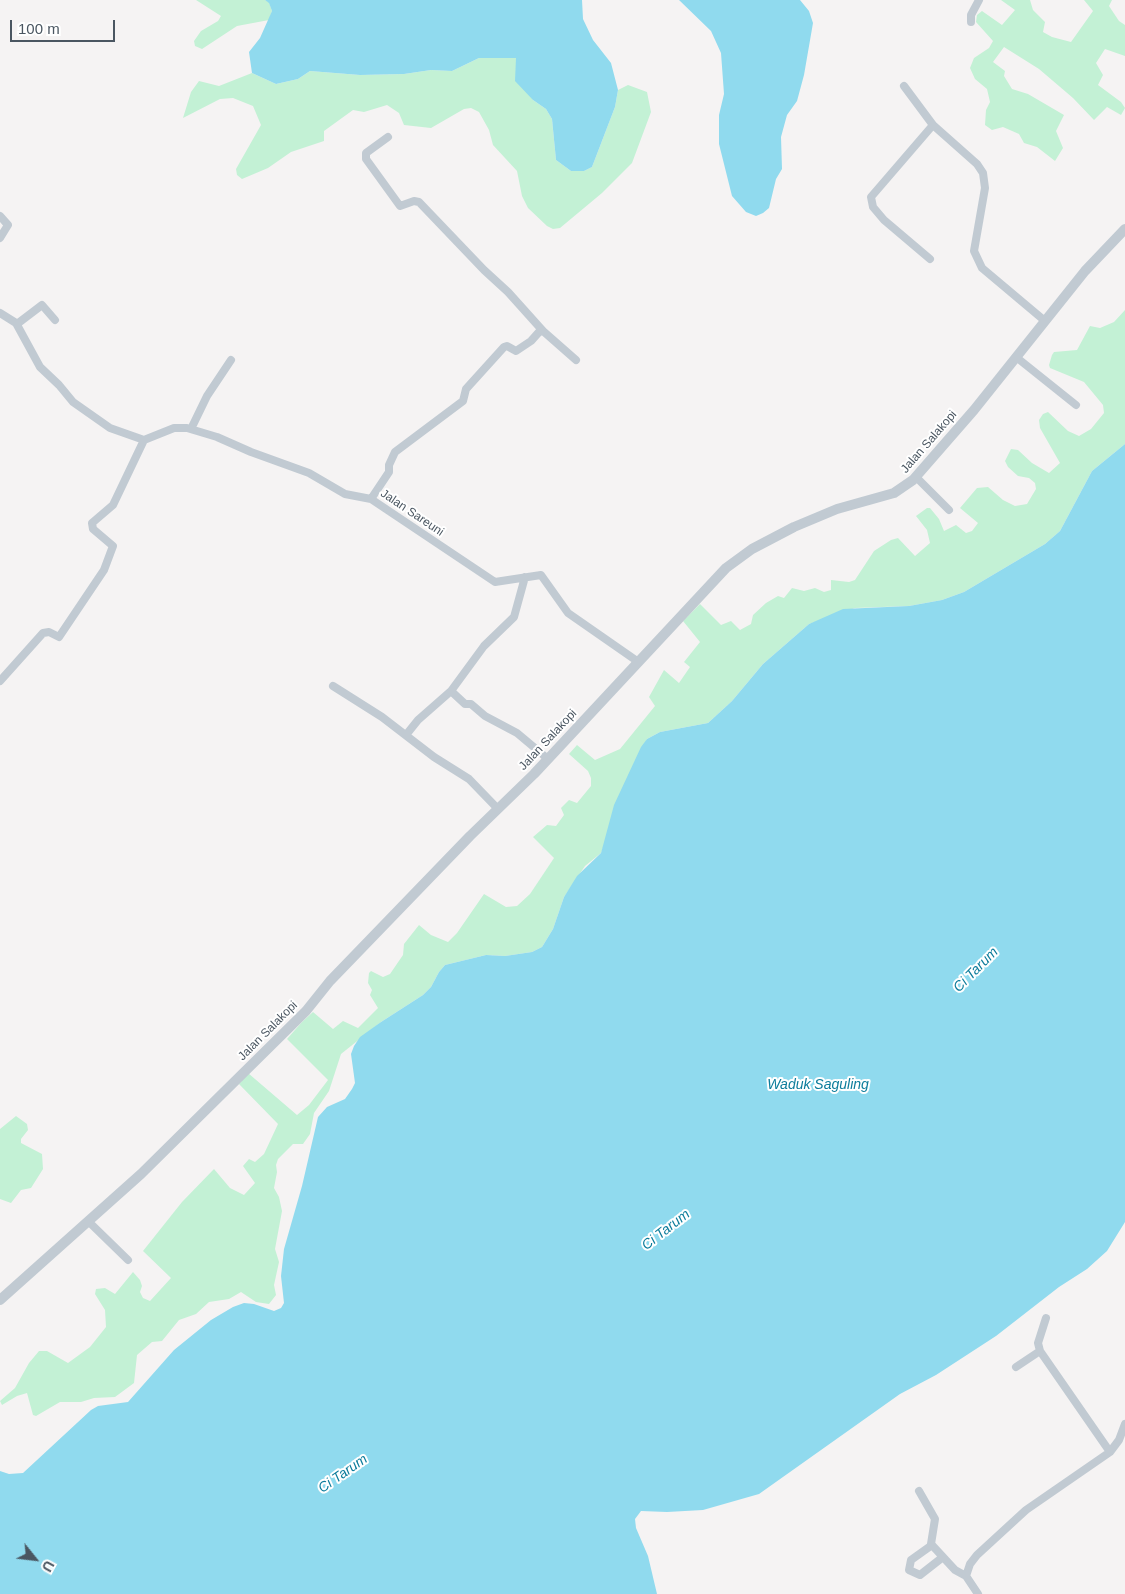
<!DOCTYPE html>
<style>
body{margin:0}
#map{position:relative;width:1125px;height:1594px;overflow:hidden;background:#f5f3f3;font-family:Helvetica,sans-serif}
canvas{display:block}
.north{position:absolute;left:10px;top:1534px;width:50px;height:50px;-webkit-text-stroke:4px #fff;paint-order:stroke;rotate:119deg;font-size:14px;font-weight:700;line-height:20px;text-align:center;color:#4a5661}
.north::after{content:'';display:block;margin:auto;width:18px;height:22px;background:#4a5661;clip-path:polygon(50% 0,100% 100%,50% 72%,0 100%)}
.scale{position:absolute;left:10px;top:20px;width:105px;height:22px;box-sizing:border-box;border:2px solid #4a5661;border-top:0;padding-left:6px;font-size:15px;line-height:18px;white-space:nowrap;color:#4a5661;-webkit-text-stroke:4px #fff;paint-order:stroke}
</style>
<div id="map">
<canvas width="1125" height="1594"></canvas>
<div class="north">U</div>
<div class="scale">100 m</div>
</div>
<script>
const c = document.querySelector('canvas').getContext('2d');
c.lineJoin = 'round';
function paint(path, color) { c.fillStyle = color; c.fill(path, 'evenodd'); }
const toPath = rows => new Path2D(rows.map(r => 'M' + r).join(''));
function trace(path, color, width, dash) { c.strokeStyle = color; c.lineWidth = width; c.lineCap = dash ? 'butt' : 'round'; c.setLineDash(dash || []); c.stroke(path); }
function write(font, color, halo, rows, align = 'center') {
  c.font = font + ' Helvetica,sans-serif'; c.lineWidth = 4; c.setLineDash([]); c.textBaseline = 'middle'; c.strokeStyle = halo; c.fillStyle = color; for (const [text, x, y, turn = 0] of rows) {
    c.save(); c.translate(x, y); c.rotate((+turn || 0) * Math.PI / 180); c.textAlign = isNaN(turn) ? turn : align; if (halo) c.strokeText(text, 0, 0); c.fillText(text, 0, 0); c.restore();
  }
}
const green = toPath([
 [196,0,265,0,269,2,272,11,269,20,237,26,202,49,195,46,194,41,201,31,218,21,221,16],
 [1001,0,1030,0,1033,10,1045,22,1043,32,1052,37,1071,42,1093,11,1084,0,1112,0,1109,6,1119,21,1125,25,1125,56,1105,49,1096,63,1103,75,1098,85,1121,102,1125,108,1121,115,1107,107,1094,120,1073,98,1039,69,1004,47,993,62,1005,71,1004,76,1012,89,1028,94,1064,115,1056,131,1063,148,1055,161,1037,147,1024,143,1019,134,1003,127,992,130,985,125,986,110,990,102,987,89,975,79,970,68,974,58,989,48,993,41,976,22,977,15,982,11,1002,25,1015,10],
 [479,58,517,58,533,100,546,109,552,119,556,160,571,171,584,171,592,167,615,107,618,90,628,85,647,92,651,112,632,163,602,193,560,228,553,229,547,226,528,208,522,196,517,171,493,145,489,130,479,112,471,108,464,109,431,128,404,125,399,113,387,105,364,112,353,110,324,131,324,141,291,152,268,168,242,179,237,175,236,169,261,125,253,106,233,98,220,99,183,118,191,92,199,81,219,86,252,73,276,84,298,79,310,71,360,75,404,74,431,70,452,71],
 [1125,310,1125,444,1092,471,1060,531,1045,544,964,592,942,600,909,606,855,608,809,624,763,664,732,701,708,723,660,732,647,739,601,853,585,866,564,897,553,929,542,947,532,952,505,956,486,955,445,965,439,972,431,987,423,995,381,1022,341,1054,329,1091,314,1113,310,1134,303,1144,293,1144,278,1159,276,1165,277,1172,274,1188,279,1197,282,1211,275,1249,279,1262,274,1285,276,1295,269,1304,256,1302,241,1292,229,1299,209,1302,196,1314,179,1320,162,1341,152,1342,137,1355,134,1383,115,1397,94,1398,81,1402,60,1402,36,1416,33,1415,27,1393,17,1396,2,1405,0,1401,15,1388,29,1363,39,1351,47,1351,68,1363,90,1347,106,1327,105,1310,95,1294,96,1289,105,1288,115,1294,133,1272,140,1280,142,1286,140,1292,143,1298,150,1301,171,1278,143,1251,182,1202,214,1169,230,1188,244,1195,255,1183,243,1166,249,1159,255,1162,264,1154,278,1124,239,1084,248,1073,297,1115,309,1105,328,1080,287,1039,302,1022,313,1012,333,1029,343,1021,358,1028,378,1008,370,995,372,990,368,983,369,973,371,971,383,977,390,974,403,955,404,944,419,925,431,935,448,942,457,933,484,894,506,907,517,906,530,894,554,858,533,837,547,825,556,826,564,815,561,808,569,800,577,803,591,786,591,778,588,771,569,754,577,745,595,760,620,749,655,706,649,697,664,670,679,683,690,667,684,662,700,642,683,621,700,604,721,625,731,621,740,630,751,624,753,615,766,603,778,596,784,598,792,588,804,591,815,588,824,592,831,590,831,580,849,582,855,580,874,551,891,540,898,538,915,556,930,543,927,530,916,516,927,508,930,508,939,519,944,531,956,525,966,533,972,531,978,523,960,508,977,488,988,487,1003,500,1015,506,1027,504,1036,489,1035,483,1029,478,1018,476,1008,467,1005,461,1011,449,1018,450,1032,463,1049,473,1060,463,1040,428,1039,420,1043,414,1048,412,1068,431,1079,436,1091,429,1104,413,1103,405,1084,382,1050,368,1049,365,1052,355,1054,352,1077,350,1090,326,1100,328,1114,322],
 [16,1116,27,1124,28,1130,21,1139,21,1143,42,1154,43,1169,31,1188,21,1190,11,1203,0,1199,0,1129]
]);
const water = toPath([
 [265,0,582,0,583,19,593,40,611,63,618,90,615,107,592,167,584,171,571,171,556,160,552,119,546,109,533,100,515,81,516,58,479,58,452,71,431,70,404,74,360,75,310,71,298,79,276,84,252,73,249,52,260,38,272,11,269,3],
 [679,0,800,0,809,11,813,23,804,75,797,101,787,115,781,137,782,169,776,179,769,208,763,213,756,216,746,212,732,196,719,144,719,115,724,94,721,53,711,31],
 [1125,444,1125,1222,1107,1251,1087,1269,1059,1287,996,1336,936,1375,900,1394,759,1494,703,1510,667,1512,641,1511,635,1519,636,1528,648,1556,657,1594,0,1594,0,1471,9,1474,23,1473,91,1410,98,1406,128,1402,174,1350,211,1320,233,1307,244,1303,254,1304,274,1311,281,1308,284,1303,281,1276,284,1249,302,1186,318,1117,327,1107,345,1099,352,1089,355,1083,351,1054,354,1046,360,1037,381,1022,423,995,431,987,439,972,445,965,486,955,505,956,532,952,542,947,553,929,564,897,577,876,601,853,614,805,641,747,647,739,660,732,708,723,732,701,763,664,809,624,843,609,909,606,942,600,964,592,1045,544,1060,531,1092,471]
]);
const minor = toPath([
 [971,22,971,15,979,0],
 [904,86,933,125,977,164,983,173,985,188,974,251,982,268,1045,321],
 [388,137,366,153,366,159,400,206,414,201,419,202,484,270,508,292,543,331],
 [0,216,8,225,0,238],
 [930,259,884,220,873,207,871,197,933,125],
 [0,313,16,323,40,367,59,385,73,402,110,428,144,440],
 [17,324,42,305,55,320],
 [1016,357,1076,405],
 [191,429,207,396,231,360],
 [144,440,174,428,187,428,217,437,251,452,309,473,345,494,371,499,495,582,541,575,568,613,637,661],
 [916,477,949,510],
 [371,499,389,472,389,465,395,452,463,401,466,389,504,347,507,346,516,351,531,341,539,332,543,331,576,360],
 [0,681,43,633,49,632,59,637,104,570,113,546,93,529,92,523,113,505,144,440],
 [333,686,382,717,434,757,469,779,498,809],
 [451,691,465,704,471,704,485,716,517,733,548,759],
 [406,735,418,720,451,691,484,646,514,617,525,577],
 [89,1222,128,1260],
 [1046,1318,1038,1343,1040,1351,1110,1452],
 [1016,1367,1040,1351],
 [919,1491,935,1519,931,1544,955,1570,966,1576],
 [932,1545,911,1560,909,1570,920,1575,943,1557],
 [978,1594,966,1576,970,1564,977,1555,1026,1510,1110,1452,1119,1440,1125,1424]
]);
const tertiary = toPath([
 [0,1300,141,1174,306,1011,330,981,470,836,534,774,726,568,752,549,794,527,837,509,894,493,913,480,974,410,1085,271,1125,229]
]);
const streetNames = [
 ["Jalan Salakopi",929,442,-49],
 ["Jalan Sareuni",412,513,34],
 ["Jalan Salakopi",548,740,-47],
 ["Jalan Salakopi",268,1031,-45]
];
const waterNames = [
 ["Ci Tarum",976,970,-45],
 ["Waduk Saguling",818,1085],
 ["Ci Tarum",666,1230,-38],
 ["Ci Tarum",343,1474,-35]
];
paint(green, '#c3f1d5');
paint(water, '#90daee');
trace(minor, '#c1cad2', 8);
trace(tertiary, '#c1cad2', 10);
write('12px', '#4a5661', '#fff', streetNames);
write('italic 14px', '#0c7c9b', '#fff', waterNames);
</script>
